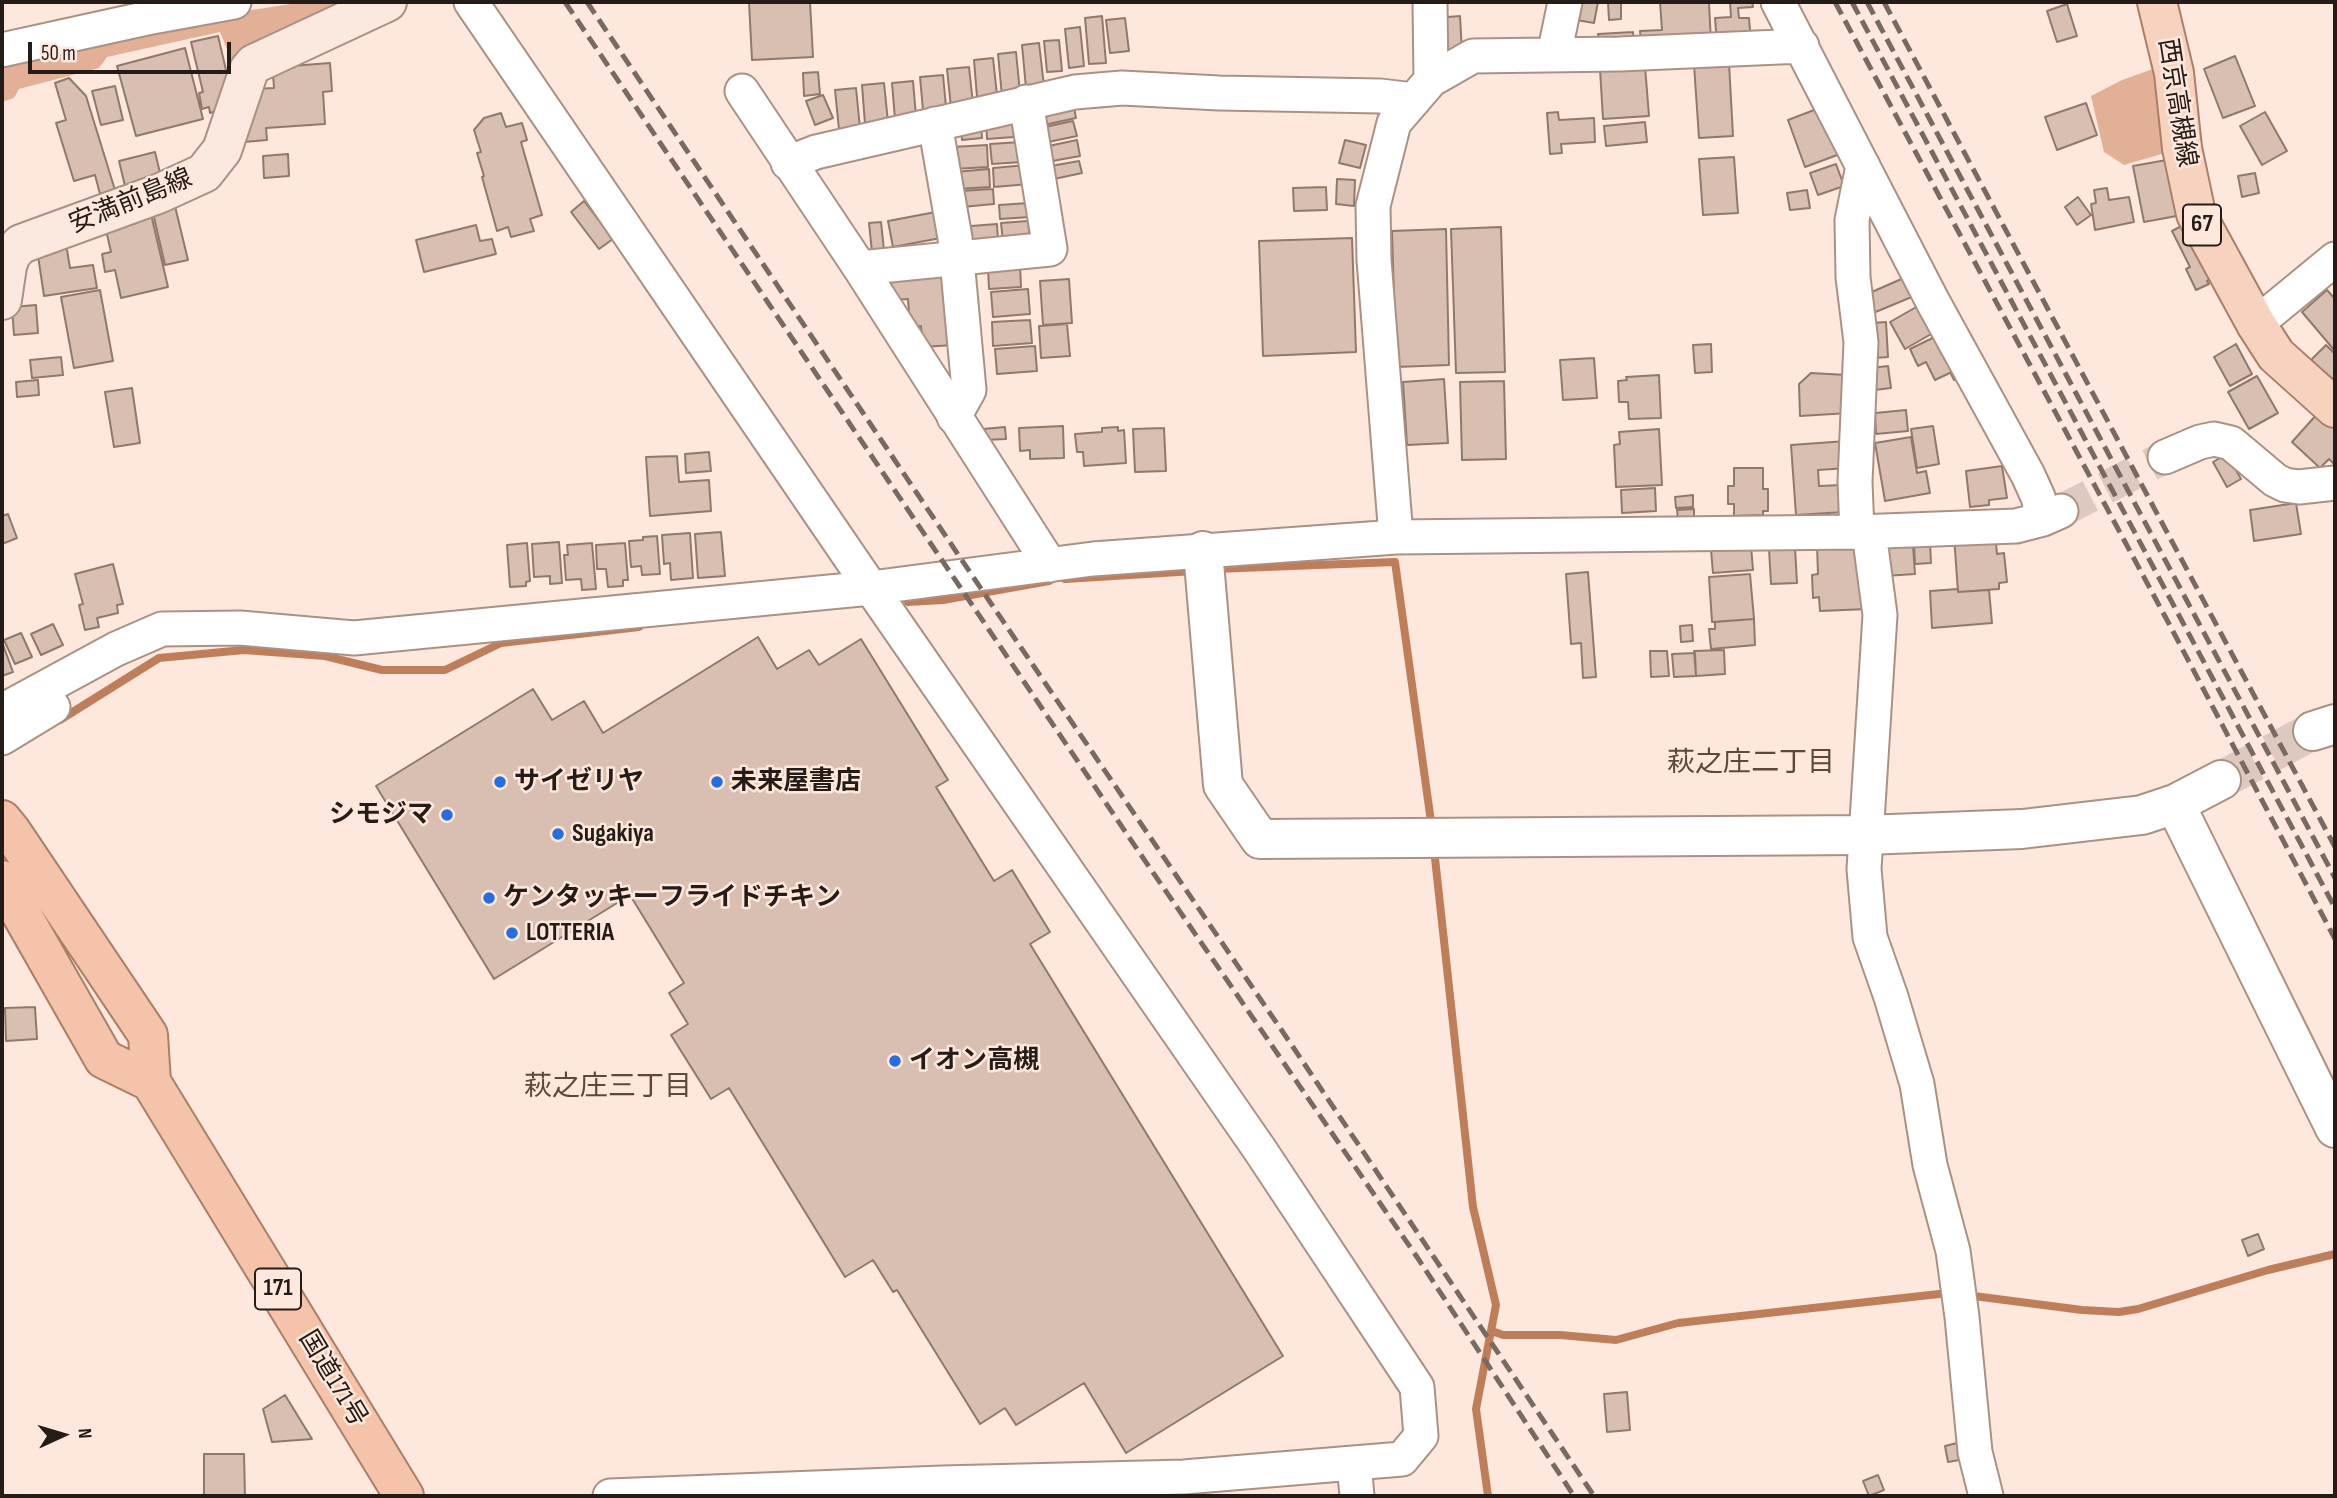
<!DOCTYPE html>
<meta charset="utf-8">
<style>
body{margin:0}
#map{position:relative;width:2337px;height:1498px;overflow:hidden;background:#fee8dd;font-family:"Sofia Sans Condensed",sans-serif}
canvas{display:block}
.frame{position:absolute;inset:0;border:4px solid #251c17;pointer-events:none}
.north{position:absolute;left:28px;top:1400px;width:70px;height:70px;-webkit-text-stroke:5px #fee8dd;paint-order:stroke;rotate:86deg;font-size:19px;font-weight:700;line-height:28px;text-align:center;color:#251c17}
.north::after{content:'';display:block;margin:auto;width:24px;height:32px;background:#251c17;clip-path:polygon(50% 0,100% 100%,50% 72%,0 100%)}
.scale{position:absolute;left:28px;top:42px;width:203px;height:32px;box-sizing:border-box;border:4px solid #251c17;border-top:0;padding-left:9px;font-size:21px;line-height:24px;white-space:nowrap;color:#251c17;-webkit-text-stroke:5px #fee8dd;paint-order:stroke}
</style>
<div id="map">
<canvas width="2337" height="1498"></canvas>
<div class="frame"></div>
<div class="north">N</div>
<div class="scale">50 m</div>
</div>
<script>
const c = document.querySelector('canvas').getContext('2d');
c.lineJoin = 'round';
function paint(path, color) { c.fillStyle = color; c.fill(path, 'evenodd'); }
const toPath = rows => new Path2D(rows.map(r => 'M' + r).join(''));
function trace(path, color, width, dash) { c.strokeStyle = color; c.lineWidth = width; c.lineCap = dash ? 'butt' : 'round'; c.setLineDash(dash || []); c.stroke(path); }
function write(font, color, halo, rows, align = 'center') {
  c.font = font + ' "Sofia Sans Condensed","Noto Sans JP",sans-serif'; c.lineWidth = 5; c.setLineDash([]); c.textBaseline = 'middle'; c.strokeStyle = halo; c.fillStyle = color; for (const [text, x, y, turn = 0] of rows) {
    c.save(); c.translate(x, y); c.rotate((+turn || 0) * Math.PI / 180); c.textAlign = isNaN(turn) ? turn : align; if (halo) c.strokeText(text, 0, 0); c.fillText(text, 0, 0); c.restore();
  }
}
const green = toPath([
 [304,2,365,2,231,59,220,32,107,57,99,68,19,89,14,98,2,102,2,57,147,26],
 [2156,68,2165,153,2124,165,2104,152,2091,96,2122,80]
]);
const stream = toPath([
 [1215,569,1395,562,1432,829],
 [1065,579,1195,571],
 [908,602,943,600,1049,581],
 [60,720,159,658,244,650,325,656,382,670,445,670,501,643,639,627],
 [1434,849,1473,1207,1496,1305,1476,1409,1488,1496],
 [1966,1295,2082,1310,2119,1312,2138,1309,2268,1270,2335,1254],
 [1492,1331,1503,1335,1560,1335,1616,1340,1678,1323,1939,1294,1953,1294]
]);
const building = toPath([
 [749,2,810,2,813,57,752,60,749,2],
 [1574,2,1598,2,1594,23,1571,19,1574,2],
 [1608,2,1621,2,1621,19,1609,20,1608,2],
 [1660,2,1718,2,1709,3,1711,42,1642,51,1640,31,1662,30,1660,2],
 [1730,2,1752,2,1753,7,1738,8,1739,18,1749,18,1751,42,1717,44,1715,18,1731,17,1730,2],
 [2067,4,2077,36,2057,42,2047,11,2067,4],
 [1102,16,1106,63,1089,64,1085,18,1102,16],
 [1460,16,1462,52,1439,53,1436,18,1460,16],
 [1125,18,1129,51,1110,53,1106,20,1125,18],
 [1080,27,1084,66,1069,68,1065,29,1080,27],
 [1633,32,1634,47,1600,50,1598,34,1633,32],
 [218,36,230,87,221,90,225,104,219,110,210,113,209,107,202,109,199,93,203,92,191,42,218,36],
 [1059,40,1062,71,1047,72,1044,41,1059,40],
 [1039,43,1044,86,1026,88,1022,45,1039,43],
 [185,48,203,119,136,136,117,66,185,48],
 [1016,52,1020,93,1002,96,998,54,1016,52],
 [2235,56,2255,106,2223,118,2204,69,2235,56],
 [993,58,997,95,977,97,974,60,993,58],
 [330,63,332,91,323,92,325,124,266,128,267,140,244,142,253,89,274,88,273,74,278,67,330,63],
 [1729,63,1733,136,1699,138,1694,65,1729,63],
 [1645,66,1649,116,1603,119,1600,69,1645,66],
 [969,67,973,104,951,107,947,69,969,67],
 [818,72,820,94,804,96,803,73,818,72],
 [943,75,946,107,923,110,920,77,943,75],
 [69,78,86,96,115,190,100,194,95,175,74,181,56,123,66,120,55,83,69,78],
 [913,81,916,116,895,119,892,83,913,81],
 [884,83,888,122,865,124,862,85,884,83],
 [115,86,123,120,101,125,92,91,115,86],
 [856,88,860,128,839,130,835,90,856,88],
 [823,95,833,118,815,125,806,101,823,95],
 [1073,102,1076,118,1044,125,1041,109,1073,102],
 [2086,103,2097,135,2057,150,2045,117,2086,103],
 [1822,107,1840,154,1805,167,1788,120,1822,107],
 [1558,112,1559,120,1594,118,1595,142,1561,144,1562,153,1550,154,1547,113,1558,112],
 [2265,112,2287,151,2262,165,2240,126,2265,112],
 [501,113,506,127,522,123,527,140,521,142,542,215,530,219,534,231,511,237,508,227,497,231,482,177,484,176,477,153,481,152,474,130,484,118,501,113],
 [1012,117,1014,137,987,139,986,119,1012,117],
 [1073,121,1077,136,1048,142,1045,127,1073,121],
 [1645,122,1647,142,1606,146,1604,126,1645,122],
 [981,123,982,138,962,140,961,124,981,123],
 [1077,140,1080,156,1047,162,1044,147,1077,140],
 [1345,140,1366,145,1360,168,1339,163,1345,140],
 [1021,142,1022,162,992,164,990,144,1021,142],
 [987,145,988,167,954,169,952,147,987,145],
 [155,152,161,177,125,186,119,161,155,152],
 [288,154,289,176,264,178,263,156,288,154],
 [1734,157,1738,213,1703,215,1699,159,1734,157],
 [2172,159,2182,215,2144,222,2133,166,2172,159],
 [1079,161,1082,173,1054,179,1051,166,1079,161],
 [1836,164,1844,186,1818,195,1810,173,1836,164],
 [1027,165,1029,184,994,187,993,168,1027,165],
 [989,169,990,187,956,189,955,172,989,169],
 [2255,173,2259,193,2242,197,2238,176,2255,173],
 [1337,179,1355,180,1354,206,1336,204,1337,179],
 [1326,187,1327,210,1294,211,1293,188,1326,187],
 [2107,188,2109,200,2129,197,2134,222,2095,230,2091,204,2096,203,2094,190,2107,188],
 [993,189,994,204,962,207,960,191,993,189],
 [1807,190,1810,208,1790,210,1787,193,1807,190],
 [2078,197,2091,215,2077,225,2065,207,2078,197],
 [173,198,188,260,165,265,151,204,173,198],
 [584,201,613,239,599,249,571,212,584,201],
 [1029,203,1030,217,1000,219,999,205,1029,203],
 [150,210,168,287,121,298,115,270,105,272,102,254,111,252,104,221,150,210],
 [941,211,946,237,893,247,888,221,941,211],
 [1028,221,1030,240,1003,242,1001,223,1028,221],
 [2191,221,2218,275,2207,281,2209,284,2196,290,2186,269,2190,267,2172,231,2191,221],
 [881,222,884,250,872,252,869,223,881,222],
 [997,224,998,242,972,244,971,226,997,224],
 [476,225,480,241,492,239,496,254,424,272,416,240,476,225],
 [1501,227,1505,372,1456,373,1451,229,1501,227],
 [1446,229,1449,365,1396,367,1392,231,1446,229],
 [1352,238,1356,352,1263,356,1259,241,1352,238],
 [66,244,70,268,93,265,97,288,44,296,37,249,66,244],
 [1020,266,1021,287,989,289,988,268,1020,266],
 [949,267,954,345,923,347,921,326,910,327,908,299,892,300,890,272,949,267],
 [1906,277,1914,296,1866,316,1858,298,1906,277],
 [1069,279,1072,323,1043,325,1040,281,1069,279],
 [1028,289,1030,314,993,317,991,292,1028,289],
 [100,290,113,361,74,368,61,297,100,290],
 [2327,290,2335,299,2335,351,2302,312,2327,290],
 [36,305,38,333,14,335,12,307,36,305],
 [1918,306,1933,333,1905,349,1890,322,1918,306],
 [1030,320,1032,343,993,346,992,322,1030,320],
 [1886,322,1888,357,1862,359,1860,324,1886,322],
 [1067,324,1070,356,1041,358,1039,326,1067,324],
 [1943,333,1964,375,1954,380,1951,374,1954,371,1935,380,1926,362,1918,366,1910,349,1943,333],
 [1711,344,1712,372,1695,373,1693,345,1711,344],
 [2236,344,2252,374,2230,386,2214,357,2236,344],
 [2326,345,2335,354,2335,376,2329,382,2310,361,2326,345],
 [1035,346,1037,371,997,374,995,349,1035,346],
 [61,357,63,375,32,378,30,360,61,357],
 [1594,358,1597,398,1563,400,1560,360,1594,358],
 [1888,366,1891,388,1866,391,1863,369,1888,366],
 [1811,373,1847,375,1849,413,1800,416,1799,384,1811,373],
 [1659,375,1661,418,1629,419,1628,402,1619,402,1618,381,1627,380,1626,377,1659,375],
 [2257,376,2278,413,2249,429,2228,392,2257,376],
 [1444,379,1448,443,1407,445,1403,382,1444,379],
 [38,380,39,395,17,397,16,382,38,380],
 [1504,381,1506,459,1462,460,1460,382,1504,381],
 [132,388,140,443,114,447,105,392,132,388],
 [1906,410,1908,431,1876,434,1875,413,1906,410],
 [2318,413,2335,429,2335,465,2329,459,2320,468,2292,442,2318,413],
 [1063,426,1064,458,1030,459,1030,450,1020,451,1019,428,1063,426],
 [1933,426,1939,464,1917,468,1911,429,1933,426],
 [1005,427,1006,439,984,440,983,429,1005,427],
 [1118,427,1118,431,1124,430,1126,463,1084,466,1083,452,1077,452,1075,434,1102,432,1102,428,1118,427],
 [1164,428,1166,471,1135,472,1133,429,1164,428],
 [1659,429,1662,485,1616,487,1614,445,1620,444,1619,432,1659,429],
 [1911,437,1917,473,1926,471,1930,493,1885,501,1875,443,1911,437],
 [1847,441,1848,468,1818,470,1819,486,1842,485,1844,512,1796,515,1791,445,1847,441],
 [709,452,711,471,686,473,685,454,709,452],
 [2227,454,2241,479,2227,487,2213,462,2227,454],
 [677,456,679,482,709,480,711,511,650,516,646,457,677,456],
 [2002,466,2007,498,1989,500,1989,505,1970,507,1966,471,2002,466],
 [1734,468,1763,468,1763,489,1768,489,1768,511,1763,511,1763,515,1734,516,1734,504,1728,504,1728,486,1734,486,1734,468],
 [1655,488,1656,511,1622,513,1621,490,1655,488],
 [1693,495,1693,507,1676,508,1675,497,1693,495],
 [2296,503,2301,534,2254,541,2250,510,2296,503],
 [1694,509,1694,518,1678,519,1677,510,1694,509],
 [8,514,17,538,2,544,2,516,8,514],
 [721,532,725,576,698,578,695,534,721,532],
 [690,533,693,578,671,580,670,563,664,564,662,535,690,533],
 [1995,533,1997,554,2004,553,2007,582,1999,583,1999,589,1958,592,1954,536,1995,533],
 [657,536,660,574,642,575,641,566,631,567,629,541,643,540,643,537,657,536],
 [559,542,562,583,550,584,550,576,534,577,532,544,559,542],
 [527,543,530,581,526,582,526,586,510,587,507,545,527,543],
 [592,543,596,589,582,590,581,579,566,580,564,555,568,555,567,545,592,543],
 [625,543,628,580,623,580,623,586,608,587,606,569,597,569,596,545,625,543],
 [1930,543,1931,563,1915,564,1914,544,1930,543],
 [1857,544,1859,583,1865,583,1867,609,1820,611,1819,597,1813,598,1812,575,1818,574,1817,546,1857,544],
 [1751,546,1753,570,1713,573,1711,550,1751,546],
 [1913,546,1915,574,1885,576,1883,548,1913,546],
 [1795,548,1797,583,1771,584,1769,549,1795,548],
 [113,564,123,604,117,605,118,613,97,618,99,627,85,630,79,605,83,604,75,574,113,564],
 [1588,572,1596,677,1583,678,1581,643,1571,644,1566,574,1588,572],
 [1750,574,1754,619,1712,622,1709,577,1750,574],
 [1958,589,1958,592,1989,590,1992,623,1932,628,1930,591,1958,589],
 [1754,619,1755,645,1711,649,1709,629,1715,629,1715,622,1754,619],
 [53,624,63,645,41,655,31,634,53,624],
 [1692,625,1693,641,1681,642,1680,626,1692,625],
 [21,633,32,657,15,664,4,640,21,633],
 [758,637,777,669,809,650,819,665,861,639,948,780,936,787,994,881,1012,870,1050,932,1030,944,1283,1356,1126,1453,1084,1383,1016,1425,1005,1408,980,1424,897,1290,893,1292,873,1260,845,1277,729,1088,711,1099,671,1035,688,1024,669,993,684,983,630,895,494,979,376,786,533,689,552,720,584,701,603,733,758,637],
 [2,642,13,672,2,676,2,642],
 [1724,650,1725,674,1696,676,1694,651,1724,650],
 [1650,651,1667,651,1669,676,1651,677,1650,651],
 [1695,653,1696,676,1674,677,1672,654,1695,653],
 [35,1007,37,1039,6,1041,5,1008,35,1007],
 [2258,1234,2264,1249,2248,1256,2242,1240,2258,1234],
 [1627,1392,1630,1430,1607,1432,1604,1394,1627,1392],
 [285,1395,312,1439,272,1442,263,1409,285,1395],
 [1961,1442,1965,1459,1948,1462,1945,1446,1961,1442],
 [204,1454,244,1454,245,1496,204,1496,204,1454],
 [1878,1475,1884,1490,1869,1496,1863,1481,1878,1475]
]);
const minorTunnel = toPath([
 [2061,511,2165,457]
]);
const tertiaryTunnel = toPath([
 [2221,780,2313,731]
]);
const minor = toPath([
 [471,2,871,588,1260,1150,1417,1387,1421,1436,1402,1459,1184,1477,942,1483,610,1496],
 [1430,2,1431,80],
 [1778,2,1933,302,2028,475,2038,497,2043,519],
 [2,50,152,17,234,2],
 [1554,55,1565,2],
 [742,91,860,268,1050,565],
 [935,124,955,238,969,390,954,417],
 [788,163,816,152,1075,92,1122,88,1219,93,1380,96,1414,100],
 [860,268,1050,249,1026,102],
 [2256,324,2335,259],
 [2165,457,2200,442,2214,439,2231,443,2275,480,2285,485,2299,487,2335,483],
 [1857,532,1855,482,1861,342,1853,277,1852,220,1863,166],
 [1869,532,1880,615,1864,869,1870,937,1891,997,1917,1084,1930,1165,1953,1251,1962,1317,1975,1452,1986,1496],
 [1396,537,1374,260,1373,206,1394,123,1431,80,1473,56,1620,54,1802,46],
 [2,711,116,649,162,629,240,628,354,638,871,588,1093,559,1396,537,1857,532,2016,526,2043,519,2061,511],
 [2,738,53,707],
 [1354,1464,1357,1496]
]);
const tertiary = toPath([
 [1203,551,1223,785,1260,839,1865,835,2022,829,2142,815,2175,804,2221,780],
 [2313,731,2335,724],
 [2175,804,2335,1128]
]);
const secondary = toPath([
 [2,300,7,266,11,254,21,244,158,194,204,173,222,150,249,70,254,64,387,2]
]);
const primary = toPath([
 [2157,2,2174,73,2182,148,2196,214,2256,324,2276,355,2335,408]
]);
const trunk = toPath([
 [2,820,11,831,148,1035,151,1082,404,1496],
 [2,880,104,1059,151,1082]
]);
const rail = toPath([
 [565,2,1139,852,1417,1257,1574,1496],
 [587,2,990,602,1293,1047,1594,1496],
 [1835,2,2167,620,2335,939],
 [1852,2,2335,908],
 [1867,2,2335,878],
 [1884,2,2335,847]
]);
const markers = [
 [500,782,7,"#266fdb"],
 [717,782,7,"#266fdb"],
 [447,815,7,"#266fdb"],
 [558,834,7,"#266fdb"],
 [489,898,7,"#266fdb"],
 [512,933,7,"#266fdb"],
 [895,1061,7,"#266fdb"]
];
const shields = [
 [2202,225,38],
 [278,1289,46]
];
const shieldNames = [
 ["67",2202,225],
 ["171",278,1289]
];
const streetNames = [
 ["西京高槻線",2176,103,81],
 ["安満前島線",131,202,-22],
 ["国道171号",332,1379,59]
];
const poiNames = [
 ["サイゼリヤ",514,782],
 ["未来屋書店",731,782],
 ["シモジマ",433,815,"right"],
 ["Sugakiya",572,834],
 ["ケンタッキーフライドチキン",503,898],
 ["LOTTERIA",526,933],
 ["イオン高槻",909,1061]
];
const neighbourhoodNames = [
 ["萩之庄二丁目",1751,764],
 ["萩之庄三丁目",608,1088]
];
paint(green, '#e1b097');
trace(stream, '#bf7e5b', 8);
paint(building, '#d9bfb1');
trace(building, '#90786c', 2);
trace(minorTunnel, '#ddc9bf', 33, [33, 17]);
trace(tertiaryTunnel, '#ddc9bf', 38, [38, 19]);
trace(minor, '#aa9184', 37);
trace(tertiary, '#aa9184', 42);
trace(secondary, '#aa9184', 42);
trace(primary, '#aa7f68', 42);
trace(trunk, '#aa7f68', 42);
trace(minor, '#fff', 33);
trace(tertiary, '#fff', 38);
trace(secondary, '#fbe8df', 38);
trace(primary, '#f7d2bf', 38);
trace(trunk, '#f4c3aa', 38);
trace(rail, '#786a62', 5, [14, 7]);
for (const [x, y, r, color] of markers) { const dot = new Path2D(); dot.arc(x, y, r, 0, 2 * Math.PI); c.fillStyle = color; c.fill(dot); trace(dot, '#fee8dd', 2.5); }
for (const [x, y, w] of shields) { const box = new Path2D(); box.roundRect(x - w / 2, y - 20.5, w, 41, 5); c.fillStyle = '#fee8dd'; c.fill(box); trace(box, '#251c17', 2); }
write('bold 24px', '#251c17', null, shieldNames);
write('26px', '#251c17', '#fee8dd', streetNames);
write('bold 26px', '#251c17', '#fee8dd', poiNames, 'left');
write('28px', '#5e483c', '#fee8dd', neighbourhoodNames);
</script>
